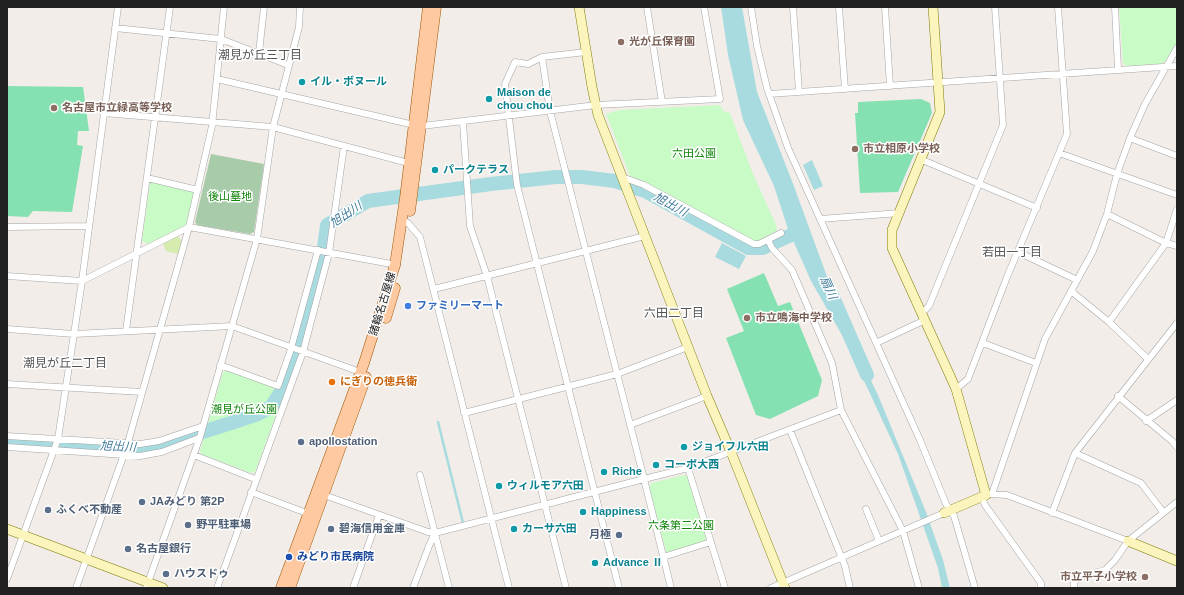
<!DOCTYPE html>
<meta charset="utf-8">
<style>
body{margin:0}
#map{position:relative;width:1184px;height:595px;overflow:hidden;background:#f2ede8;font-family:Helvetica,sans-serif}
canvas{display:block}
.frame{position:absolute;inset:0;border:8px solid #212121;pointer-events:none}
</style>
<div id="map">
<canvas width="1184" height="595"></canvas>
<div class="frame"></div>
</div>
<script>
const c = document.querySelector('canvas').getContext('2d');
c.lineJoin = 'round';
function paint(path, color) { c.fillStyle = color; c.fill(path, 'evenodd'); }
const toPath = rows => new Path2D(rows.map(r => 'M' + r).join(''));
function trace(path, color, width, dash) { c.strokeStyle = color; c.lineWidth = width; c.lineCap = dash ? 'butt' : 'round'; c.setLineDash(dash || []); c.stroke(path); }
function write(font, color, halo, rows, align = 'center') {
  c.font = font + ' Helvetica,"Noto Sans JP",sans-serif'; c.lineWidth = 3; c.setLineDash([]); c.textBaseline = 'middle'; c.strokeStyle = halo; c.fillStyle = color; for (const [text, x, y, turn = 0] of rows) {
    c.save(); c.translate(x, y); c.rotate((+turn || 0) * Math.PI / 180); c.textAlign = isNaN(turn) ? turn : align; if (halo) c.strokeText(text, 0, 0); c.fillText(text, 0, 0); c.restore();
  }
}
const grass = toPath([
 [177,236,182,241,178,254,166,251,163,243]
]);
const cemetery = toPath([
 [211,154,264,164,254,232,250,234,197,225,195,222]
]);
const park = toPath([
 [1119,7,1177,7,1177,45,1168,60,1160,64,1126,66,1123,63],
 [720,105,723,111,730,113,753,174,777,227,776,233,758,241,753,241,650,185,630,176,606,114,619,110],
 [153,181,191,190,194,193,187,223,184,226,148,244,142,241,150,183],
 [227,370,285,391,255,472,251,473,201,454,200,451,223,372],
 [684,475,687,476,706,538,704,542,669,553,666,551,649,486,652,483]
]);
const pitch = toPath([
 [7,86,83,87,89,131,78,131,77,145,83,146,72,212,33,211,28,217,7,216],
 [921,99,930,103,932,113,898,192,860,193,855,113,858,113,858,102],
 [764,273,778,306,790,302,822,380,818,396,770,419,756,415,726,338,744,331,727,289]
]);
const water = toPath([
 [721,7,742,7,757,92,792,181,848,334,878,395,926,512,943,560,950,588,942,588,938,568,898,454,846,342,811,281,788,229,774,186,743,120,728,55],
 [812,160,823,186,814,190,803,165],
 [722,243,746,256,739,269,715,257]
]);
const stream = toPath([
 [438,422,463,523]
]);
const river = toPath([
 [832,295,867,375],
 [7,441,132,450,149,449,231,423,258,414,271,407,282,390,295,355,323,256,327,225,368,201,491,184,556,177,582,177,615,181,645,191,748,248,763,248,802,230]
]);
const street = toPath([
 [647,7,662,102],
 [751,7,757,46,767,88,788,148,920,440,946,504,954,516,975,588],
 [793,7,799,92],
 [839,7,845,89],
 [885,7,890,86],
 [1115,7,1118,69],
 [115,28,221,39,288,65],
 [586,52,542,57,528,64,515,62,505,84,517,185,619,588],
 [259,53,264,7],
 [542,57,550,111,644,479,688,468,841,410],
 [217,79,414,125],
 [769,94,1177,66],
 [103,113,273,127,412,164],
 [463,122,470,226,487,276,566,588],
 [422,126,596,105,720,99,704,7],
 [1130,138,1177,156],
 [1059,153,1177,195],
 [920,159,1037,208],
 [622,177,644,185,754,244,759,244,781,233],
 [147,178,198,190],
 [1107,214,1166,243,1177,246],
 [402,219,408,223,420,237,509,588],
 [820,219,900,213],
 [7,227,89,226],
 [768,240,772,248,792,270,832,363,841,410,903,531,919,588],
 [1018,252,1077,280],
 [7,276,82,281,189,227,397,265],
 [434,289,645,236],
 [1071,291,1109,322,1148,359],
 [922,313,929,306,1003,125,995,7],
 [1109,322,1166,243,1177,209],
 [7,329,74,334,232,326,363,373],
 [126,331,170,7],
 [876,343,925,320],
 [983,343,1036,363],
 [220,365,278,386,290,352,318,250],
 [7,384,142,392],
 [956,389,968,379,1007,277,1067,134,1058,7],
 [1118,396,1172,441,1177,447],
 [464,413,617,374,688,347],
 [1146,421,1177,400],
 [630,425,707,396],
 [790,430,845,566,850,588],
 [7,436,140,444,159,441,203,426],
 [7,447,140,456,162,452,199,438],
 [1075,453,1141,483,1163,512],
 [194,455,255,479],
 [688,468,725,588],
 [420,475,449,588],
 [251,492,309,514],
 [990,494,1007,495,1128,541],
 [992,494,1045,339,1093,251,1107,214,1117,174,1130,138,1145,104,1177,48],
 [324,495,428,532,435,533,644,479,671,588],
 [982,497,985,505,1041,583,1041,588],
 [866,509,879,541],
 [1052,513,1075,453,1177,323],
 [663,557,711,542],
 [7,579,58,439,82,281,118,7],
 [76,588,127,446,189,227,212,126,224,7],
 [146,588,200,437,257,239,273,127,299,27,300,7],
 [217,588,303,352,329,253,344,146],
 [353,588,379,515],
 [413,588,429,546,435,533],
 [771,588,944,513],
 [1074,588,1074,582,1081,577,1105,570,1115,560,1128,541,1177,502]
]);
const secondary = toPath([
 [579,7,592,87,598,115,707,396,731,452,785,588],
 [933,7,940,112,892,230,892,248,956,389,986,495,944,513],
 [7,529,163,588],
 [1128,541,1177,561]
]);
const primary = toPath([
 [410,211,436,7],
 [386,318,395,288],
 [281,588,364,363,395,265,405,198,428,7],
 [290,588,366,377]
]);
const markers = [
 [621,42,4,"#8d6e63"],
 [302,82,4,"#0f9aa8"],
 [489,99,4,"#0f9aa8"],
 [54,108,4,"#8d6e63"],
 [855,149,4,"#8d6e63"],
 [435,170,4,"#0f9aa8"],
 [408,306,4,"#3f7fe0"],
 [747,318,4,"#8d6e63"],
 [332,382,4,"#e8710a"],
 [301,442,4,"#5c6f8a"],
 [684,447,4,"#0f9aa8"],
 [656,465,4,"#0f9aa8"],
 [604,472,4,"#0f9aa8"],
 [499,486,4,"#0f9aa8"],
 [142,502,4,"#5c6f8a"],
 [48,510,4,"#5c6f8a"],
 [583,512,4,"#0f9aa8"],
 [188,525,4,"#5c6f8a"],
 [331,529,4,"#5c6f8a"],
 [514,529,4,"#0f9aa8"],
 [619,535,4,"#5c6f8a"],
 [128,549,4,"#5c6f8a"],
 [289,557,4,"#1a4fb4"],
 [595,563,4,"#0f9aa8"],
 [166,574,4,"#5c6f8a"],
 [1145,577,4,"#8d6e63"]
];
const educationNames = [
 ["光が丘保育園",629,42],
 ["名古屋市立緑高等学校",62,108],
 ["市立相原小学校",863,149],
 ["市立鳴海中学校",755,318],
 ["市立平子小学校",1137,577,"right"]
];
const cultureNames = [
 ["イル・ボヌール",310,82],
 ["Maison de",497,93],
 ["chou chou",497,106],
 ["パークテラス",443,170],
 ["ジョイフル六田",692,447],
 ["コーポ大西",664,465],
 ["Riche",612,472],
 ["ウィルモア六田",507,486],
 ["Happiness",591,512],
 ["カーサ六田",522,529],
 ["Advance Ⅱ",603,563]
];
const parkNames = [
 ["六田公園",694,154],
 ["後山墓地",230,197],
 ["潮見が丘公園",244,410],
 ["六条第二公園",681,526]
];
const streetNames = [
 ["諸輪名古屋線",383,304,-73]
];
const shopNames = [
 ["ファミリーマート",416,306]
];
const foodNames = [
 ["にぎりの徳兵衛",340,382]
];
const serviceNames = [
 ["apollostation",309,442],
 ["JAみどり 第2P",150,502],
 ["ふくべ不動産",56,510],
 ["野平駐車場",196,525],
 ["碧海信用金庫",339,529],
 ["月極",611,535,"right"],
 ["名古屋銀行",136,549],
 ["ハウスドゥ",174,574]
];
const transitNames = [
 ["みどり市民病院",297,557]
];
const neighbourhoodNames = [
 ["潮見が丘三丁目",260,56],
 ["若田一丁目",1012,253],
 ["六田二丁目",674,314],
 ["潮見が丘二丁目",65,364]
];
const waterNames = [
 ["旭出川",670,205,29],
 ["旭出川",346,215,-34],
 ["扇川",828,288,66],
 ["旭出川",118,447,3]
];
paint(grass, '#d5ecae');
paint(cemetery, '#a8cba9');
paint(park, '#c9fbc6');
paint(pitch, '#85e1b1');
paint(water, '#a8dbe0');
trace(stream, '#a8dbe0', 2.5);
trace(river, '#a8dbe0', 14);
trace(street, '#a5a5a5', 7);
trace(secondary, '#7e7a03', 10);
trace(primary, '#9e5400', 11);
trace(street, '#fff', 6);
trace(secondary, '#fbf5bd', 9);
trace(primary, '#fec9a1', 10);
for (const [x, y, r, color] of markers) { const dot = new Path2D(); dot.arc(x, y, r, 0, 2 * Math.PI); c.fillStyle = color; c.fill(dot); trace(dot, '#fff', 1.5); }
write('bold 11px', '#785e54', '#fff', educationNames, 'left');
write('bold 11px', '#0d838f', '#fff', cultureNames, 'left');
write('11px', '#11850a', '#fff', parkNames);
write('11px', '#212121', '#fff', streetNames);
write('bold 11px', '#366cbe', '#fff', shopNames, 'left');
write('bold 11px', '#c56008', '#fff', foodNames, 'left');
write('bold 11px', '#4e5e75', '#fff', serviceNames, 'left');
write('bold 11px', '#164399', '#fff', transitNames, 'left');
write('12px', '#545454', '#fff', neighbourhoodNames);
write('italic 12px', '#417b9c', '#fff', waterNames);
</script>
